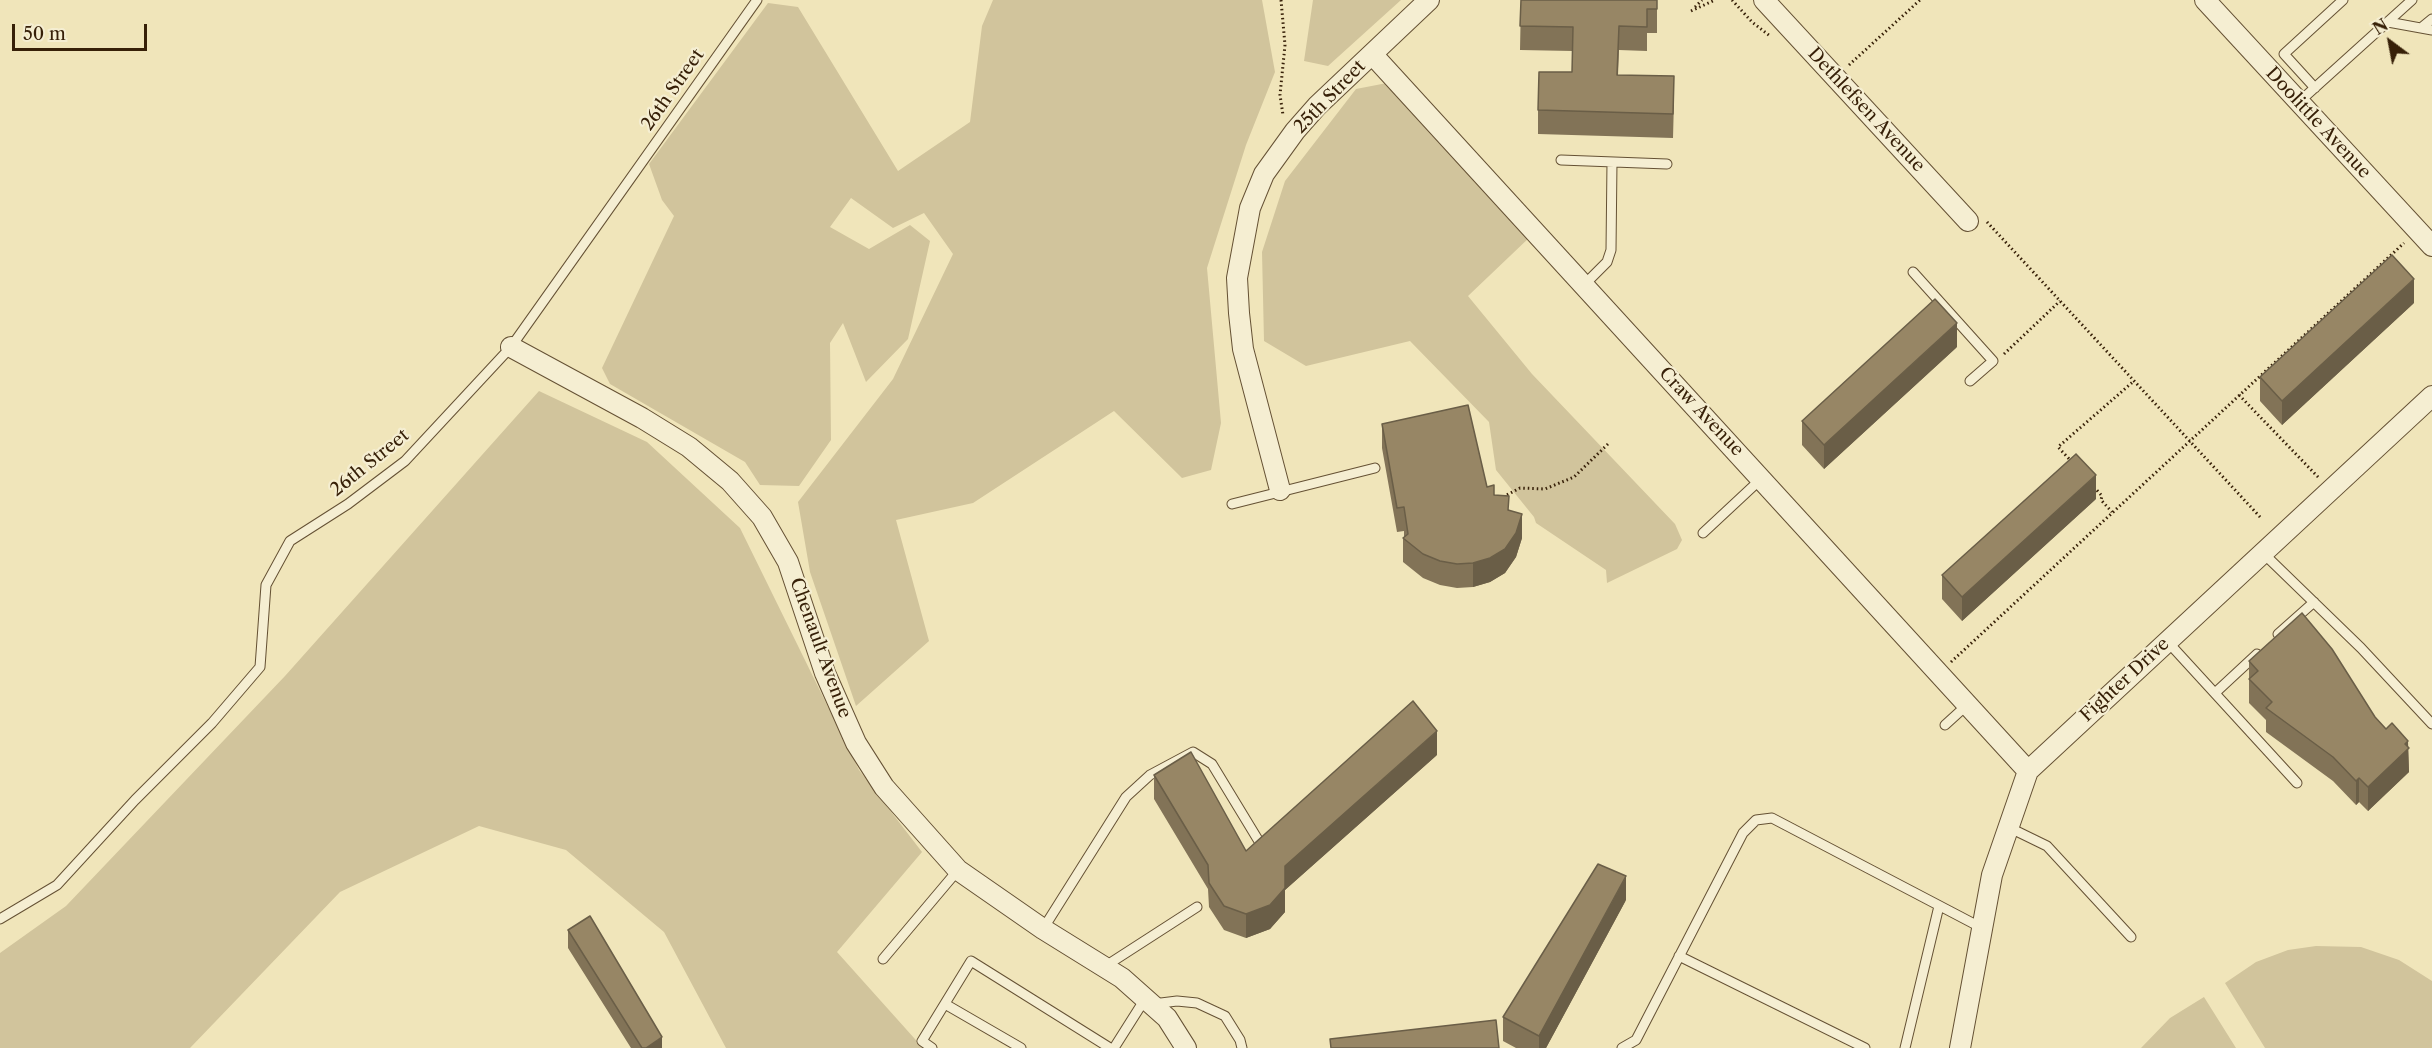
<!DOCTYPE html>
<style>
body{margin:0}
#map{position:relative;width:2432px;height:1048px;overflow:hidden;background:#f0e5ba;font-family:"Libre Caslon Text",serif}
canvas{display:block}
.north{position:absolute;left:2360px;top:12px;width:60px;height:60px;-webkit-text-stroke:4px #f5eed2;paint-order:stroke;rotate:328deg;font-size:16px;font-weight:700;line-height:24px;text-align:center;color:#372008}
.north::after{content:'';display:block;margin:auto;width:21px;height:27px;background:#372008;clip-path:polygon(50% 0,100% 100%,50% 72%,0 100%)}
.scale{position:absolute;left:12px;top:24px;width:135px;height:27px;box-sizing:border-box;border:3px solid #372008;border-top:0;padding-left:8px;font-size:18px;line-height:21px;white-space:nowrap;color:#372008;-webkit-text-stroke:4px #f5eed2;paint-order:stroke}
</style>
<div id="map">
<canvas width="2432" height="1048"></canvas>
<div class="north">N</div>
<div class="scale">50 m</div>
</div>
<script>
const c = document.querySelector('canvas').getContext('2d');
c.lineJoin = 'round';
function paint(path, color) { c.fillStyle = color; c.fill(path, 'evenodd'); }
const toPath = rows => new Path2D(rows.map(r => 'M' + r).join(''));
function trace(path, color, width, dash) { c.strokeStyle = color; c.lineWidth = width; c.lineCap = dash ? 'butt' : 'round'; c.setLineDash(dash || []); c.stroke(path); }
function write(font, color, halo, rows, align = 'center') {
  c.font = font + ' "Libre Caslon Text",serif'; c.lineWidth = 4.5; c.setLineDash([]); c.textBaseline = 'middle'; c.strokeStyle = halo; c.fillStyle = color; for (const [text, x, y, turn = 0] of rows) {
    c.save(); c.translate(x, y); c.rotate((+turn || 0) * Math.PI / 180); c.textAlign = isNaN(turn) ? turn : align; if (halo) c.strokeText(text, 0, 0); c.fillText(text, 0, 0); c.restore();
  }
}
const green = toPath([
 [993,0,1262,0,1275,72,1246,145,1207,268,1221,423,1211,470,1182,478,1114,411,973,503,896,520,929,641,856,706,810,572,798,502,893,379,953,254,924,213,893,228,851,198,830,227,869,249,910,225,930,241,908,339,866,382,843,323,830,343,831,440,799,486,760,485,745,462,610,384,602,368,674,216,662,200,649,164,768,3,798,7,898,171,970,122,982,26],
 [1313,0,1401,0,1328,66,1304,61],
 [1387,83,1531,236,1468,296,1532,374,1675,524,1682,540,1677,549,1607,583,1606,570,1536,523,1534,517,1496,470,1489,422,1410,341,1306,366,1264,341,1262,252,1285,181,1356,89],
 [539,391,647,442,740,528,859,770,922,852,837,952,923,1048,726,1048,664,932,566,850,479,826,340,892,190,1048,0,1048,0,953,66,906,285,676],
 [2316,946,2361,947,2399,960,2432,981,2432,1048,2265,1048,2225,983,2256,962,2288,950],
 [2204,997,2236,1048,2141,1048,2170,1018]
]);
const path = toPath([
 [1281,0,1285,45,1280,95,1283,115],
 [1732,0,1752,22,1770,36],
 [1695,7,1702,0],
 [1691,11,1715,0],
 [1849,65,1920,0],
 [1987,222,2261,518],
 [2004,354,2060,301],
 [2239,395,2319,478],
 [2072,462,2058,447,2134,381],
 [2094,487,2102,496,2101,500,2112,512],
 [1503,497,1520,488,1545,489,1574,477,1609,443],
 [1951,662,2404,243]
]);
const service = toPath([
 [2388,22,2432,30],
 [2421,28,2432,19],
 [2315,88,2284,54,2343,0],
 [2299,102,2412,0],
 [1561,160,1667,164],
 [1913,272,1993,361,1970,381],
 [1584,285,1607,262,1611,250,1612,162],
 [1232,504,1375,468],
 [1703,533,1762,478],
 [2262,552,2361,648,2432,724],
 [2278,634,2314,602],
 [2167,641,2297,783],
 [2215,693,2257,654],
 [1945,725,1967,705],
 [2008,827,2047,846,2131,937],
 [0,919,57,885,135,800,212,723,260,667,266,585,290,541,348,504,405,461,511,347,757,0],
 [1043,929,1126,797,1150,775,1193,752,1212,764,1263,848],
 [1679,956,1865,1048],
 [883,959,958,870],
 [1104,967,1197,907],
 [945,1004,1021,1048],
 [1153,1004,1177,1001,1197,1003,1225,1016,1240,1040,1242,1048],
 [932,1048,922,1041,971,961,1110,1048],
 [1114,1048,1145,999],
 [1622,1048,1636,1040,1743,833,1756,820,1772,818,1982,928],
 [1905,1048,1939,906]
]);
const minor = toPath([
 [1764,0,1968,221],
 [2205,0,2432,246],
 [1372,54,2028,771],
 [511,347,642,418,689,447,730,481,762,517,788,562,825,673,856,743,884,787,958,870,1043,929,1122,978,1167,1018,1186,1048],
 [1280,490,1243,349,1239,313,1237,278,1250,208,1264,174,1295,131,1317,106,1429,0],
 [1960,1048,1992,875,2028,771,2432,396]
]);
const wall = toPath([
 [1521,0,1657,0,1657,33,1647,33,1647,51,1619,50,1618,75,1674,100,1673,138,1538,134,1538,110,1572,72,1573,51,1520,50],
 [2414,303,2282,425,2260,401,2260,377],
 [1957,347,1824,469,1802,445,1802,421],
 [1382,424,1487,487,1509,510,1522,538,1516,557,1505,573,1490,582,1473,587,1457,588,1440,585,1423,578,1403,562,1403,538,1404,537,1404,531,1397,532,1382,448],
 [2096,499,1962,621,1942,599,1942,575],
 [2249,661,2375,717,2386,729,2408,747,2409,772,2368,811,2359,802,2356,805,2333,781,2266,732,2266,720,2249,703],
 [1437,755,1285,890,1285,912,1270,929,1246,938,1224,930,1209,907,1208,889,1154,799,1154,775,1246,851],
 [1626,900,1546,1048,1516,1048,1503,1041,1503,1017],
 [568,930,662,1048,631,1048,568,948]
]);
const shadedWall = toPath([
 [2414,279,2414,303,2282,425,2282,401],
 [1957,323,1957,347,1824,469,1824,445],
 [2096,475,2096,499,1962,621,1962,597],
 [1522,514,1522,538,1516,557,1505,573,1490,582,1473,587,1473,563],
 [1437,731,1437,755,1285,890,1285,912,1270,929,1246,938,1246,914,1285,866],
 [2408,741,2409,772,2368,811,2368,787],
 [2359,778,2359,802,2356,805,2356,781],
 [1626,876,1626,900,1546,1048,1539,1048,1539,1036],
 [662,1037,662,1048,646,1048]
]);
const building = toPath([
 [1521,0,1657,0,1657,9,1647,9,1647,27,1619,26,1617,75,1674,76,1673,114,1538,110,1539,72,1572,72,1573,27,1520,26,1521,0],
 [2392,255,2414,279,2282,401,2260,377,2392,255],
 [1935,299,1957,323,1824,445,1802,421,1935,299],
 [1468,405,1487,487,1494,485,1494,495,1509,496,1508,510,1522,514,1516,533,1505,549,1490,558,1473,563,1457,564,1440,561,1423,554,1403,538,1408,534,1404,507,1397,508,1382,424,1468,405],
 [2076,454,2096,475,1962,597,1942,575,2076,454],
 [2302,613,2332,649,2375,717,2386,729,2392,723,2408,741,2405,744,2409,748,2368,787,2359,778,2356,781,2333,757,2266,708,2272,702,2249,679,2258,671,2249,661,2302,613],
 [1413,701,1437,731,1285,866,1285,888,1270,905,1246,914,1224,906,1209,883,1208,865,1154,775,1191,752,1246,851,1413,701],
 [1598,864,1626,876,1539,1036,1503,1017,1598,864],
 [590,916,662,1037,646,1048,642,1048,568,930,590,916],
 [1496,1020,1499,1048,1331,1048,1330,1039,1496,1020]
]);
const streetNames = [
 ["26th Street",673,90,-55],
 ["25th Street",1330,97,-46],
 ["Dethlefsen Avenue",1866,110,47],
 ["Doolittle Avenue",2318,123,47],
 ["Craw Avenue",1701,412,47],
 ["26th Street",370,463,-39],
 ["Chenault Avenue",820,648,70],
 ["Fighter Drive",2125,680,-43]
];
paint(green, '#d1c49c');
trace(service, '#655134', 11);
trace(minor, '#655134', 22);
trace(path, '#372008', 3, [1.5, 3]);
trace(service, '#f5eed2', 9);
trace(minor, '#f5eed2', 20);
paint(wall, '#827357');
paint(shadedWall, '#6a5e47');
paint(building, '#978665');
trace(building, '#6a5e47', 1.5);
write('18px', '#372008', '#f5eed2', streetNames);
</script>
